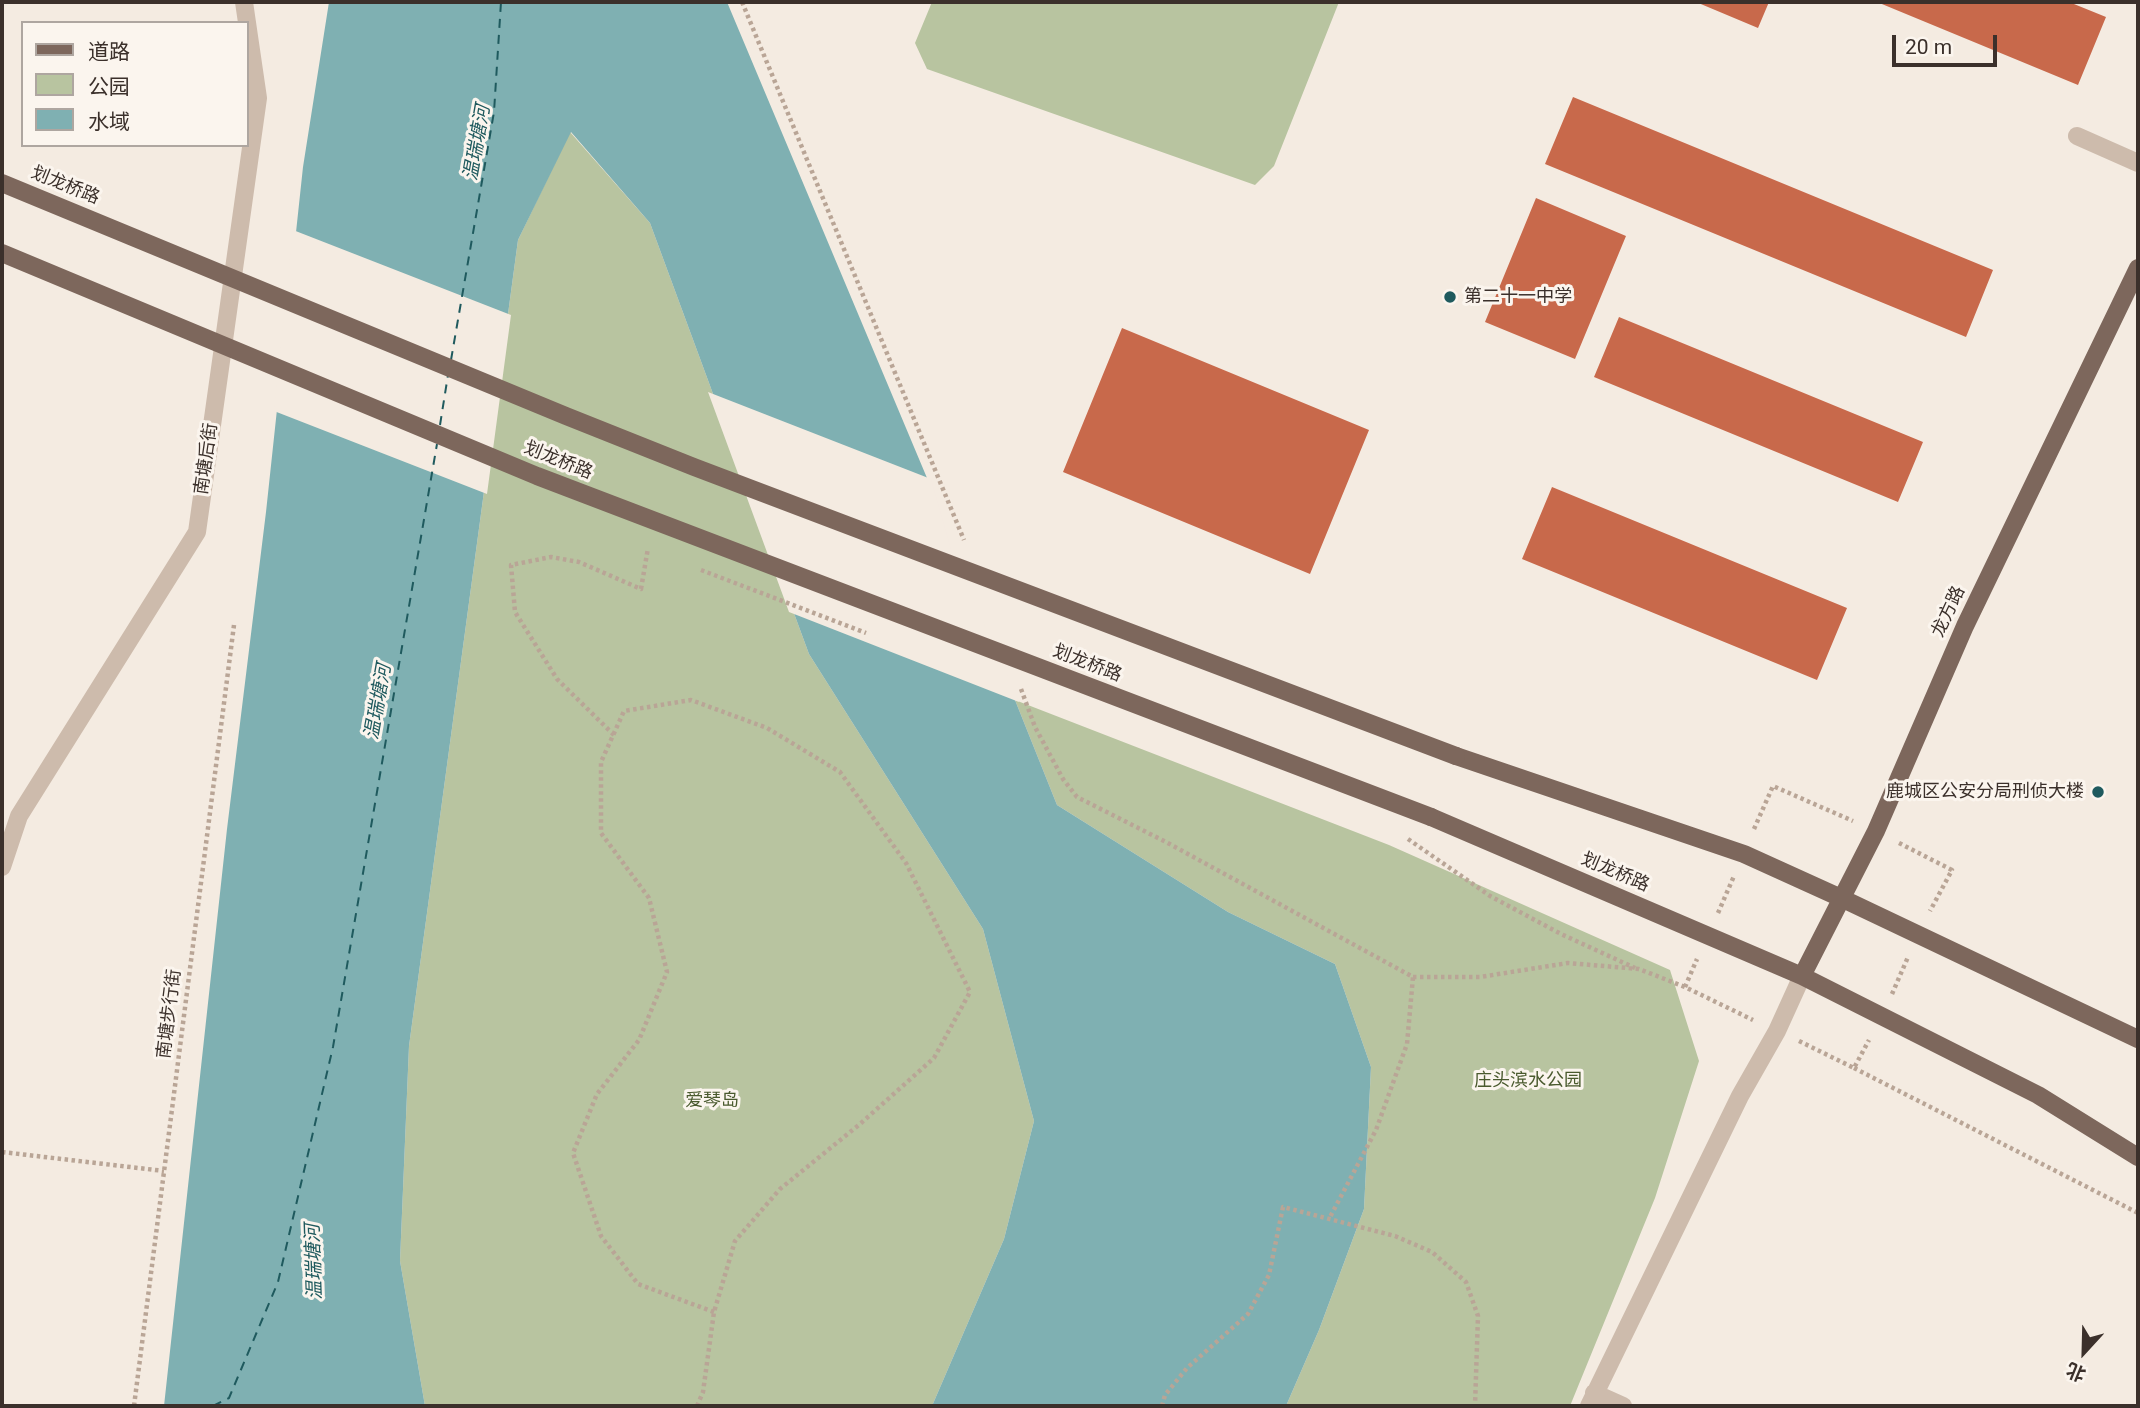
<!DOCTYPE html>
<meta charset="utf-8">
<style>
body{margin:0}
#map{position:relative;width:2140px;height:1408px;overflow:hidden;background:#f4ebe1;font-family:Roboto,"Noto Sans SC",sans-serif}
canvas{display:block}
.frame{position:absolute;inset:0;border:4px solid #3b302b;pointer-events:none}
.legend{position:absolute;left:21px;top:21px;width:228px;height:126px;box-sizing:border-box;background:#fbf5ee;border:2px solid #aea6a0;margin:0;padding:9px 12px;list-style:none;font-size:21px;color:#3b302b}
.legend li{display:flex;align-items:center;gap:14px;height:35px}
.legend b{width:35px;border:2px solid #aea6a0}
.north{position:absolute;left:2049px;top:1317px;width:70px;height:70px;-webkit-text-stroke:5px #fbf5ee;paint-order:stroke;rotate:202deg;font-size:19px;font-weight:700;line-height:28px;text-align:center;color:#3b302b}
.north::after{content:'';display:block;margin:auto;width:24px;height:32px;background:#3b302b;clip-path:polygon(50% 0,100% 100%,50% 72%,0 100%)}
.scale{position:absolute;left:1892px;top:35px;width:105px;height:32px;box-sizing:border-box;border:4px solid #3b302b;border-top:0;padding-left:9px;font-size:21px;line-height:24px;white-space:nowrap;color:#3b302b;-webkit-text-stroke:5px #fbf5ee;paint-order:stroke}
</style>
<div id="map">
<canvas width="2140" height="1408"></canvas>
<div class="frame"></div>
<ul class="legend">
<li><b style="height:9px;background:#7d675c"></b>道路</li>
<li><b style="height:19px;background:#b8c4a0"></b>公园</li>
<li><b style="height:19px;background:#7fb0b2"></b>水域</li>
</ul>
<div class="north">北</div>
<div class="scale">20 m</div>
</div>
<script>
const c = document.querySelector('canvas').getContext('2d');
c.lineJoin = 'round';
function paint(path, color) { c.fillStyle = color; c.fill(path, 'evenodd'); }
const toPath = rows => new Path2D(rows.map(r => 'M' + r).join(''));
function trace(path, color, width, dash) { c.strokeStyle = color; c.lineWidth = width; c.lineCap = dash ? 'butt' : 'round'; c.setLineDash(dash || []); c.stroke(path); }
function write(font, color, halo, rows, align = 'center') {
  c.font = font + ' Roboto,"Noto Sans SC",sans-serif'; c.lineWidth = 6; c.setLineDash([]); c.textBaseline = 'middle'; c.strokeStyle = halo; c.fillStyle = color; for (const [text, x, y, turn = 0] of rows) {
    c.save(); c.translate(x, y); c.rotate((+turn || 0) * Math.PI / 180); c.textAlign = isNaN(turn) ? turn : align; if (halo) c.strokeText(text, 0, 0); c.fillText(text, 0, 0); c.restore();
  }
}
const green = toPath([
 [932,2,1339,2,1274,166,1255,185,927,69,915,43],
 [570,132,650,223,809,654,983,929,1034,1121,1004,1239,932,1406,425,1406,400,1261,409,1046,518,240],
 [1015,700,1389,845,1670,970,1699,1061,1655,1198,1570,1406,1286,1406,1319,1330,1364,1209,1371,1067,1335,964,1228,912,1057,805]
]);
const water = toPath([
 [329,2,727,2,927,478,949,557,1015,700,1057,805,1228,912,1335,964,1371,1067,1364,1209,1319,1330,1286,1406,932,1406,1004,1239,1034,1121,983,929,809,654,650,223,571,132,518,240,409,1046,400,1261,425,1406,164,1406,227,829,266,512,303,167]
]);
const pier = toPath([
 [293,230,511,315,487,494,274,411],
 [708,392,931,479,953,556,1019,702,789,612]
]);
const ferry = toPath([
 [451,360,494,112,501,2],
 [440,425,448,375],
 [213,1406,229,1398,278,1282,333,1047,437,444]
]);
const building = toPath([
 [1696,2,1769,2,1758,28],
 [1877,2,2069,2,2106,17,2078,85],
 [1573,97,1993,270,1966,337,1545,164],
 [1536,198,1626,236,1575,359,1485,322],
 [1619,317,1923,442,1898,502,1594,377],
 [1122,328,1369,430,1310,574,1063,472],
 [1552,487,1847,608,1817,680,1522,559]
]);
const path = toPath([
 [742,2,964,540],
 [1021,689,1035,727,1063,779,1077,797,1166,842,1413,977,1407,1044,1376,1130,1329,1219],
 [614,735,557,679,515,612,511,565,551,557,579,562,641,589,648,548],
 [1754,829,1773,786,1853,821],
 [1408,839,1490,896,1561,934,1635,968],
 [1899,843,1952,870,1930,911],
 [1718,913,1734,876],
 [1413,977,1480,977,1568,963,1639,969,1685,987,1753,1020],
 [1685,987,1697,959],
 [1892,994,1908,957],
 [1799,1041,1854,1068,1869,1040],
 [1854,1068,2138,1213],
 [2,1152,164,1171],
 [134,1406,234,625],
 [697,1406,703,1392,714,1312,735,1241,780,1189,860,1124,934,1058,970,992,906,863,840,772,767,728,691,700,624,711,601,762,601,833,649,898,667,972,639,1040,597,1094,573,1153,601,1236,638,1284,714,1312],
 [1162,1406,1165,1395,1187,1368,1248,1314,1269,1275,1283,1207,1395,1236,1432,1252,1466,1282,1478,1316,1475,1406]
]);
const minor = toPath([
 [2077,136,2138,163],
 [2,867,19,816,197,532,258,98,244,2],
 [1594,1393,1623,1406],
 [1589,1406,1740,1096,1777,1031,1802,976]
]);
const major = toPath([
 [1456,756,1744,854,1841,898,2138,1039],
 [1431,817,1802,976,2038,1095,2138,1157],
 [1802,976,1876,831,1965,626,2138,268]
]);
const pathBridge = toPath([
 [701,570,866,633]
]);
const majorBridge = toPath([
 [2,183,566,416,694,467,1456,756],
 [2,253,537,476,1431,817]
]);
const markers = [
 [1450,297,7,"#1f5a5e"],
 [2098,792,7,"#1f5a5e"]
];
const streetNames = [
 ["划龙桥路",65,186,22],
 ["南塘后街",207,459,-82],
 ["划龙桥路",558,461,22],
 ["龙方路",1949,612,-65],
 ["划龙桥路",1087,664,21],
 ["划龙桥路",1615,873,23],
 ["南塘步行街",170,1014,-83]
];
const poiNames = [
 ["第二十一中学",1464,297],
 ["鹿城区公安分局刑侦大楼",2084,792,"right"]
];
const parkNames = [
 ["庄头滨水公园",1528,1081],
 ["爱琴岛",712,1101]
];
const waterNames = [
 ["温瑞塘河",478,143,-80],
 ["温瑞塘河",379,702,-80],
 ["温瑞塘河",315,1262,-92]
];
paint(green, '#b8c4a0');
paint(water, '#7fb0b2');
paint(pier, '#f4ebe1');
trace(ferry, '#1f5a5e', 2, [9, 7]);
paint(building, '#c8694b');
trace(path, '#b9a596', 4.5, [3.5, 3.5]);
trace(minor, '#cdbbac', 18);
trace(major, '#7d675c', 18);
trace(pathBridge, '#b9a596', 4.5, [3.5, 3.5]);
trace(majorBridge, '#7d675c', 18);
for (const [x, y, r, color] of markers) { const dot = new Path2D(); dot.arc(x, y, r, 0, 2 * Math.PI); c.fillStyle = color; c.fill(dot); trace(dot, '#fbf5ee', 2.5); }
write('18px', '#3b302b', '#fbf5ee', streetNames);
write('18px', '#3b302b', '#fbf5ee', poiNames, 'left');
write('18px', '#4a5a2e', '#fbf5ee', parkNames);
write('italic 19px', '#1f5a5e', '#fbf5ee', waterNames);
</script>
